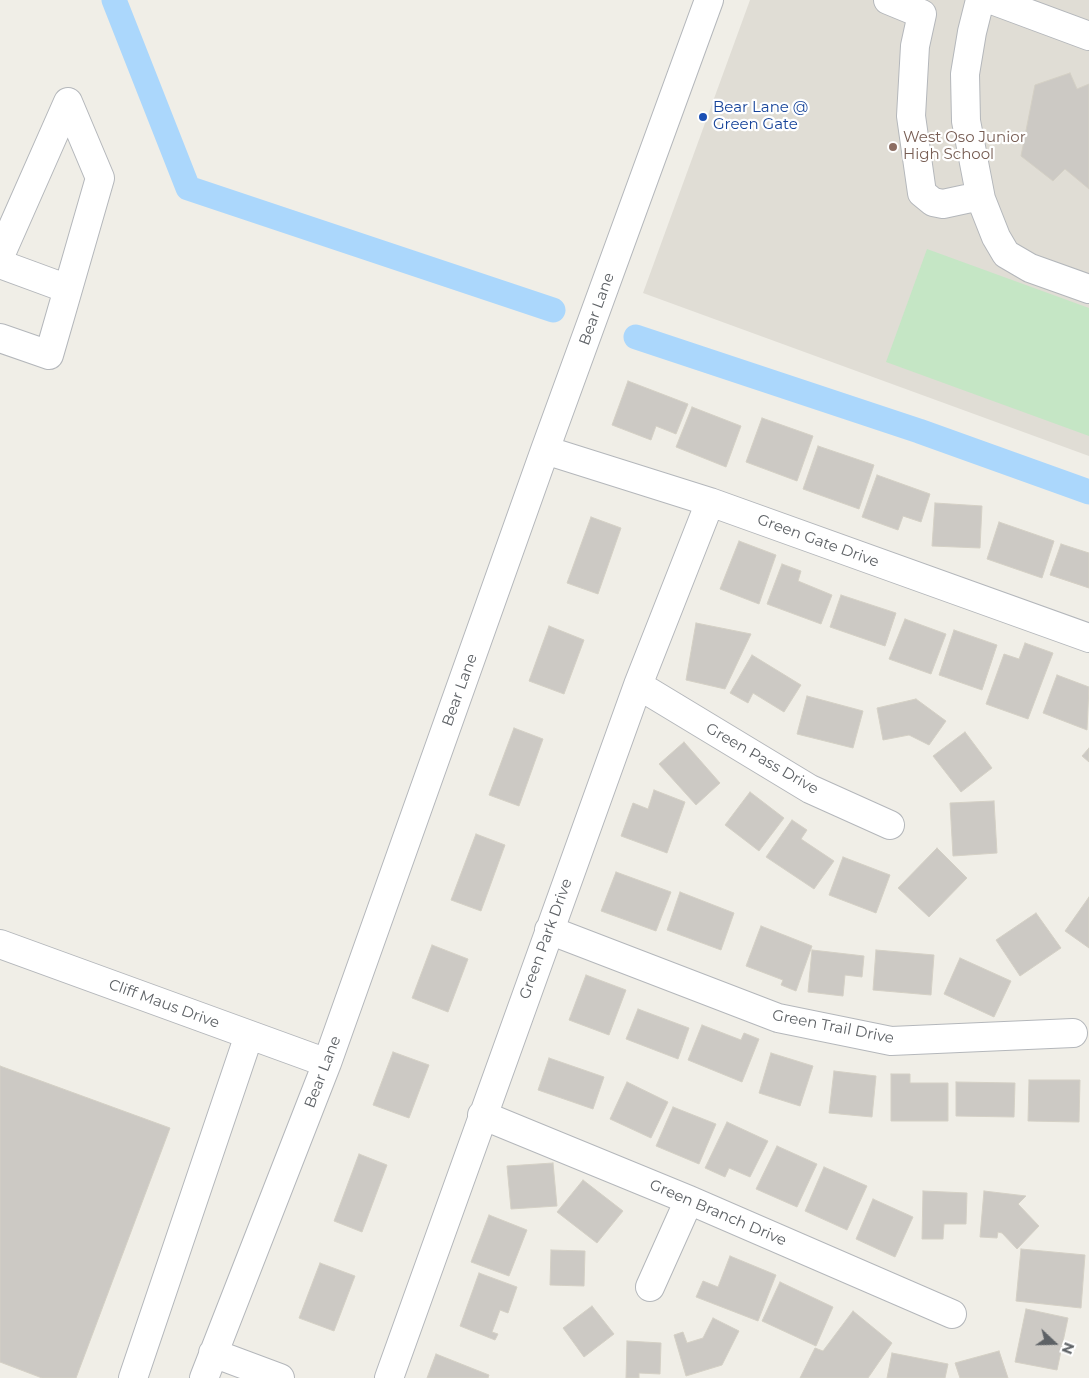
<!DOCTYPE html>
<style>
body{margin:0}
#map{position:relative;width:1089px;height:1378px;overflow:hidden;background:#f0eee7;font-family:Montserrat,sans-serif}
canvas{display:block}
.north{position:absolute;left:1029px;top:1318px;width:50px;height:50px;-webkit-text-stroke:4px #fff;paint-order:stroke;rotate:111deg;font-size:14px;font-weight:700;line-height:20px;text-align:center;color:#5e6266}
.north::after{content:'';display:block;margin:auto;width:18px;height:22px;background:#5e6266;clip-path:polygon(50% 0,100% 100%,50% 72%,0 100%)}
</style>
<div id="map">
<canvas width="1089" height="1378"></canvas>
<div class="north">N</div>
</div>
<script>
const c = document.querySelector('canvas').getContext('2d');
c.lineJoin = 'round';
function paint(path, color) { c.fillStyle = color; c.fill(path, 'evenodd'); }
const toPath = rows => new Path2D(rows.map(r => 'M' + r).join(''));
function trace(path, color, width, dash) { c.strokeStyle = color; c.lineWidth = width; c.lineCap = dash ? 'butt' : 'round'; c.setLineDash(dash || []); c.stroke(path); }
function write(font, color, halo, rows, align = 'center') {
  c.font = font + ' Montserrat,sans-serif'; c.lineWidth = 4.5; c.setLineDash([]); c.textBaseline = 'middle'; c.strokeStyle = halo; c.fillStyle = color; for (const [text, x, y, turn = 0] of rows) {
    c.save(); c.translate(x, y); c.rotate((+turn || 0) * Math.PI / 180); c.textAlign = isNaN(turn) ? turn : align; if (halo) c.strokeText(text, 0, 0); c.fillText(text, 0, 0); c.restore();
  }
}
const education = toPath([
 [750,0,1089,0,1089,456,643,293]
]);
const green = toPath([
 [927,249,1089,308,1089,436,886,362]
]);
const canal = toPath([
 [114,0,188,188,553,310],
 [636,337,919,431,1089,492]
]);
const building = toPath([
 [1070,73,1077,89,1089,84,1089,189,1065,169,1053,181,1021,156,1035,85,1070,73],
 [628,381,688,404,676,434,656,426,651,440,612,425,628,381],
 [692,407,741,426,726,467,676,447,692,407],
 [762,418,813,436,797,481,746,462,762,418],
 [818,446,874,465,859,509,803,489,818,446],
 [877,475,930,494,921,522,903,516,898,530,862,517,877,475],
 [935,503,982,506,980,548,932,546,935,503],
 [591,517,621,528,598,594,567,583,591,517],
 [999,522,1054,541,1042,578,987,559,999,522],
 [739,541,776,555,759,604,720,589,739,541],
 [1061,544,1089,553,1089,588,1050,575,1061,544],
 [782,564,801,571,798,581,832,595,821,624,767,604,782,564],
 [841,595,896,613,885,646,830,627,841,595],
 [905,619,946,634,931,674,889,659,905,619],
 [696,623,751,634,725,689,686,680,696,623],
 [549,626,584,640,564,694,529,681,549,626],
 [954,630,997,645,982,690,939,675,954,630],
 [1025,643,1053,653,1028,719,986,704,1004,654,1019,659,1025,643],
 [752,655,801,685,784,712,753,693,748,703,730,693,752,655],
 [1057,675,1089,687,1087,730,1043,713,1057,675],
 [807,696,863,711,853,748,797,734,807,696],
 [916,699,946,721,929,745,909,735,883,740,877,708,916,699],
 [514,728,543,739,519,806,489,795,514,728],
 [965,732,992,768,961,792,933,756,965,732],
 [684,742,720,783,696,805,659,764,684,742],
 [1089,748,1089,762,1082,756,1089,748],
 [654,790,685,802,667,853,621,836,633,803,648,809,654,790],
 [750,792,784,818,759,851,725,825,750,792],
 [994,801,997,853,953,856,950,803,994,801],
 [792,820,807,830,801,839,834,861,814,889,766,857,792,820],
 [476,834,505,845,481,911,451,900,476,834],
 [937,848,967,878,929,917,898,888,937,848],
 [843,857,890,875,876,913,829,895,843,857],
 [616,872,671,892,656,931,601,911,616,872],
 [680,892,734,913,721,950,667,930,680,892],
 [1089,897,1089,948,1065,931,1089,897],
 [1036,913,1061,948,1020,976,996,940,1036,913],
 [761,926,812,946,796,991,781,985,783,980,746,966,761,926],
 [432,945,468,959,448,1012,412,998,432,945],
 [812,950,864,956,862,977,845,975,843,996,808,992,812,950],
 [876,950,934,955,931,995,873,990,876,950],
 [960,958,1011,981,994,1017,944,994,960,958],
 [586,975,626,990,609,1035,569,1020,586,975],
 [638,1009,689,1028,678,1059,626,1039,638,1009],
 [702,1025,741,1040,744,1033,759,1039,742,1082,688,1060,702,1025],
 [393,1052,429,1065,409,1118,373,1105,393,1052],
 [771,1053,813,1066,800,1106,759,1093,771,1053],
 [549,1058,604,1077,593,1109,538,1090,549,1058],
 [0,1066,170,1128,76,1378,42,1378,0,1362,0,1066],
 [834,1071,876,1076,872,1117,829,1113,834,1071],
 [891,1074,910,1074,910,1083,948,1083,948,1121,891,1121,891,1074],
 [1029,1080,1080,1080,1079,1122,1028,1121,1029,1080],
 [627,1082,668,1102,651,1138,610,1119,627,1082],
 [956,1082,1015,1083,1014,1117,956,1116,956,1082],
 [673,1107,716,1124,699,1164,656,1146,673,1107],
 [727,1122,768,1141,750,1177,729,1168,725,1177,705,1168,727,1122],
 [777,1146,817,1164,797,1207,756,1189,777,1146],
 [359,1154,387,1165,362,1232,334,1221,359,1154],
 [553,1163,557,1206,511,1209,507,1166,553,1163],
 [824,1167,867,1186,847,1230,805,1211,824,1167],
 [583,1180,623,1211,597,1243,557,1212,583,1180],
 [923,1191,967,1193,966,1224,944,1224,943,1239,922,1239,923,1191],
 [984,1191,1026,1196,1018,1204,1039,1226,1017,1249,1002,1233,998,1232,997,1238,980,1237,984,1191],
 [873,1199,913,1217,895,1257,856,1239,873,1199],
 [489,1215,527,1230,509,1276,471,1262,489,1215],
 [1021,1249,1085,1255,1081,1308,1016,1301,1021,1249],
 [551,1250,585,1251,584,1286,550,1285,551,1250],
 [730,1256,776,1275,758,1321,696,1297,703,1281,718,1287,730,1256],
 [320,1263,355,1276,334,1331,299,1318,320,1263],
 [479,1273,517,1287,508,1313,500,1310,492,1332,498,1334,495,1340,460,1326,479,1273],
 [780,1282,833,1307,816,1346,762,1321,780,1282],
 [592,1306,614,1334,584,1357,563,1328,592,1306],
 [1026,1309,1068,1318,1057,1370,1015,1362,1026,1309],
 [853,1311,892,1343,868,1378,800,1378,815,1348,823,1351,853,1311],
 [713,1318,739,1331,722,1365,686,1376,674,1335,683,1332,687,1343,703,1338,713,1318],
 [627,1341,661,1343,660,1374,639,1373,639,1378,626,1378,627,1341],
 [999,1351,1008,1378,960,1378,955,1363,999,1351],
 [892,1353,948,1364,945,1378,887,1378,892,1353],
 [436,1354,489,1375,488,1378,427,1378,436,1354]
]);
const minor = toPath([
 [888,0,922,14,915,46,911,116,922,193,933,202,943,204,980,196],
 [980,0,972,32,965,74,966,121,981,199,996,237,1006,254,1030,268,1089,289],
 [992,0,1089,36],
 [0,256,68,102,100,178,68,289,49,355,0,338],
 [0,264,68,289],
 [545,450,710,502,1089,638],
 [638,685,810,789,890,825],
 [549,930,778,1018,891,1041,1073,1033],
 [0,944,327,1063],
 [482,1115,689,1200,952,1314],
 [650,1287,689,1200],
 [213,1353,280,1378],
 [133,1378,249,1035],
 [204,1378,327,1063,545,450,709,0],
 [389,1378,638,685,710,502]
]);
const markers = [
 [703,117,5,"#1a4fb4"],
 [893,147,5,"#8d6e63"]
];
const transitNames = [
 ["Bear Lane @",713,108],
 ["Green Gate",713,125]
];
const educationNames = [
 ["West Oso Junior",903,138],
 ["High School",903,155]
];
const streetNames = [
 ["Bear Lane",597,309,-70],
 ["Green Gate Drive",818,541,20],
 ["Bear Lane",460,690,-70],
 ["Green Pass Drive",762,759,30],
 ["Green Park Drive",546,939,-70],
 ["Cliff Maus Drive",164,1004,20],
 ["Green Trail Drive",833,1027,11],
 ["Bear Lane",323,1072,-69],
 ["Green Branch Drive",718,1213,23]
];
paint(education, '#e0ddd5');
paint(green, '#c5e6c5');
trace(canal, '#abd7fc', 25);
paint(building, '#ccc9c4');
trace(building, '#d4d0c5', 1);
trace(minor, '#b4b7bb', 30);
trace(minor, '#fff', 28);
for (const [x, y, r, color] of markers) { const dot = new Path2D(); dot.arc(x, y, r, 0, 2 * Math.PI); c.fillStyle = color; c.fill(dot); trace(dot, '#fff', 2); }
write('15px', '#164399', '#fff', transitNames, 'left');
write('15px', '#785e54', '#fff', educationNames, 'left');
write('15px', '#5e6266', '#fff', streetNames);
</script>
